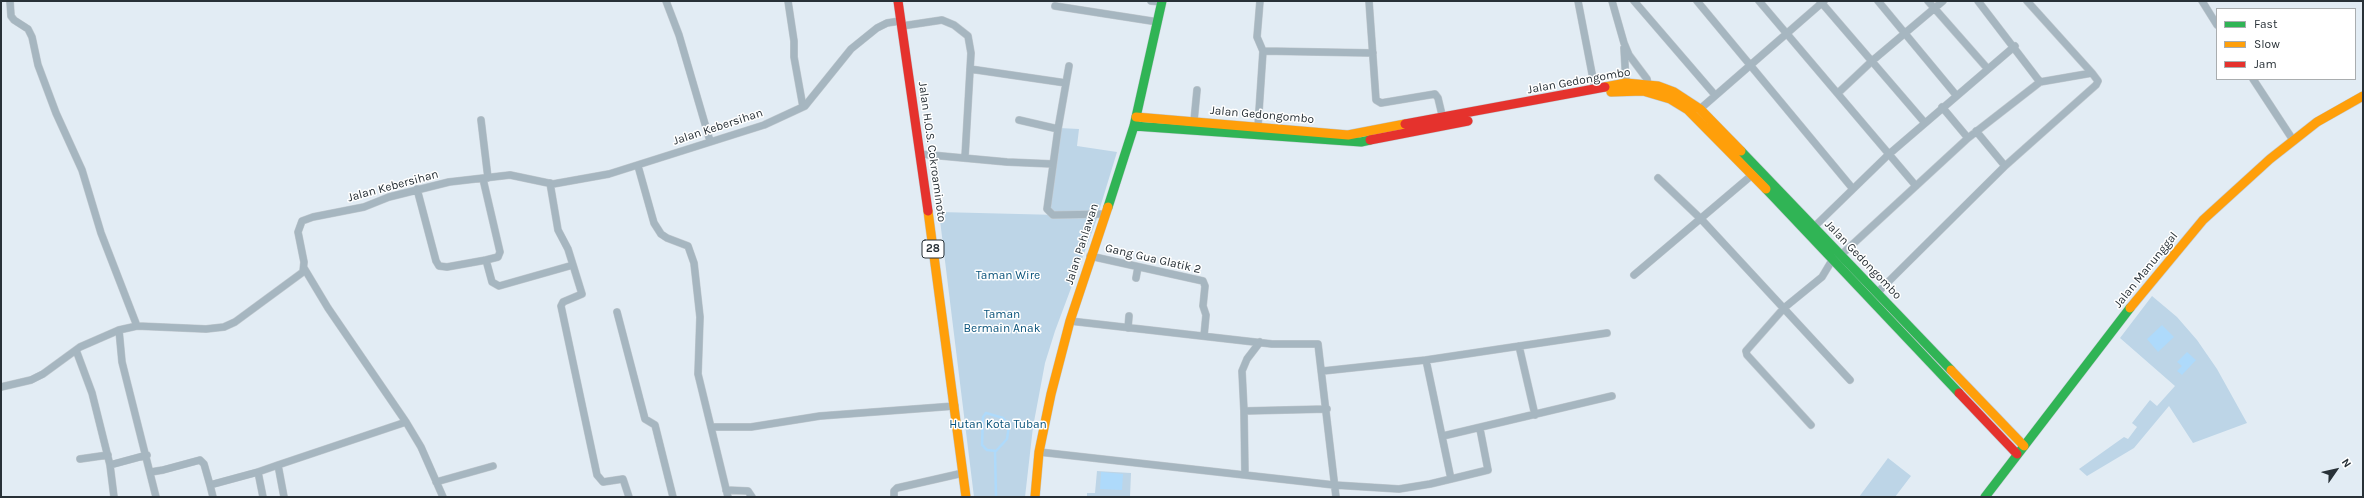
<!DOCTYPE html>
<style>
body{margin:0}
#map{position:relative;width:2364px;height:498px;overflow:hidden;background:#e2ecf4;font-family:Karla,sans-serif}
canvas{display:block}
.frame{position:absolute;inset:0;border:2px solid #283137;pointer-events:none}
.legend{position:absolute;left:2216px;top:8px;width:140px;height:72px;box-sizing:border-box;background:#fff;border:1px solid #a9adaf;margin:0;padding:5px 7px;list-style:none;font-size:12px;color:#283137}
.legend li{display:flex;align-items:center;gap:8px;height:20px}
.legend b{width:20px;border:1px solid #a9adaf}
.north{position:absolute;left:2316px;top:450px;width:40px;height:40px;-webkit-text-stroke:3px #fff;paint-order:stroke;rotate:56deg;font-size:11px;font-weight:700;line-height:16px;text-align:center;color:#283137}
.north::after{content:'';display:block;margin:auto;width:14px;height:18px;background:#283137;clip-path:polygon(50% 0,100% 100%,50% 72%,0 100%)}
</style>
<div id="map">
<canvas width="2364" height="498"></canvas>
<div class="frame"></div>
<ul class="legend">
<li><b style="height:5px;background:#30b455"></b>Fast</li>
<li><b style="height:5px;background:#ff9f0a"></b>Slow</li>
<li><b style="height:5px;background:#e5322d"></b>Jam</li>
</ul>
<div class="north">N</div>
</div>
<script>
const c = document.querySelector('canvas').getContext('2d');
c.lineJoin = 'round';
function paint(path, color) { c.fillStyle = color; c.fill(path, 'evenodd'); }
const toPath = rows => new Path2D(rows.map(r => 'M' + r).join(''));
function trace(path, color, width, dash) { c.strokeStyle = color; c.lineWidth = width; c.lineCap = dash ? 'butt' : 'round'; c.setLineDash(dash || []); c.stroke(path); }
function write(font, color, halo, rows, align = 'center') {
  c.font = font + ' Karla,sans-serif'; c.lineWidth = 3; c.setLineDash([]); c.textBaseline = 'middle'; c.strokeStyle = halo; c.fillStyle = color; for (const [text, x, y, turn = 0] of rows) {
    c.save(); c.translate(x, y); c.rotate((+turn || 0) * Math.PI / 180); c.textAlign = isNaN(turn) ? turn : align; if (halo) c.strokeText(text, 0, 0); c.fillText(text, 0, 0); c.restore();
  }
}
const green = toPath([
 [1059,128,1079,129,1077,146,1117,152,1099,211,1052,213,1049,208],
 [939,212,1098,216,1055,331,1045,363,1033,427,1025,497,974,497],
 [2152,296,2177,317,2197,340,2217,369,2247,423,2193,443,2169,406,2134,448,2087,476,2079,469,2124,437,2128,439,2137,427,2132,423,2150,400,2157,406,2175,386,2120,338],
 [1888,458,1911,476,1895,497,1859,497],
 [1097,471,1131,473,1130,497,1087,497,1087,493,1095,493]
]);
const water = toPath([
 [2162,325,2174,337,2158,352,2147,339],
 [2187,352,2196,360,2182,375,2177,371,2182,366,2177,362],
 [1101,472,1123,474,1122,490,1100,489]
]);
const stream = toPath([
 [986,413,1003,418,1009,426,1007,439,996,451,987,450,982,445,983,417,986,413],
 [995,451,996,497]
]);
const street = toPath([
 [10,1,11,16,14,20,28,29,32,37,38,65,56,113,82,170,101,233,137,326],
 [666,1,679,35,710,141],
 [788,1,794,41,794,57,803,107],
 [1151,1,1162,2],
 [1369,1,1376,100,1381,103,1435,94,1438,98,1443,119],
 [1578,1,1595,89],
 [1612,1,1624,43,1629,55,1647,79,1649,88],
 [1634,1,1715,95],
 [1697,1,1853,189],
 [1759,1,1916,186],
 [1820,1,1925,123],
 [1878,1,1956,95],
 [1928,1,1987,68],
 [1978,1,2040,82],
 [2202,1,2217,25],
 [1055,6,1158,22],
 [902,26,942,20,954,25,968,36,971,53,965,157],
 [1624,48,1626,83],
 [1263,51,1373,53],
 [1069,66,1058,129,1047,209,1053,215,1105,214],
 [970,69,1066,83],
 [2253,79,2293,140],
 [1838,93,1872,61,1943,1],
 [1942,107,1968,138],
 [1700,109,1824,1],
 [481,120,488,178],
 [1019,120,1058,129],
 [1194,121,1197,90],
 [1258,126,1263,51,1257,37,1260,1],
 [1976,131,2005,166],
 [920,154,1007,162,1053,164],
 [638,166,654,223,661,234,667,238,688,246,694,263,700,317,698,374,728,497],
 [1658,178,1701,219,1850,380],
 [483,179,500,252,498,257,486,260],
 [550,183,558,230,568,249,573,265],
 [417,189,436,261,439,266,447,267,486,260,492,282,499,286,573,265,582,294,563,302,561,306,597,475,603,482,623,479,629,497],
 [1814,227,1888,155,2015,46],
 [1841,255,1968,138,2040,82,2092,73,2027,1],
 [1090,256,1203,281,1205,286,1203,306,1206,315,1204,336],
 [304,268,328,308,406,422,421,447,443,497],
 [1634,275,1752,175],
 [1136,278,1138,267],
 [1877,293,2005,166,2096,85,2098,81,2092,73],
 [617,312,645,419,655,425,673,497],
 [1070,321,1272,344,1318,344,1336,497],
 [1128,328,1129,316],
 [119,330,122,362,156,497],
 [1519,346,1535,415],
 [76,350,92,393,110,465],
 [1323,371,1426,360,1607,333],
 [1,387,31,380,43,374,80,347,119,330,137,326,206,329,224,327,235,322,303,272,304,262,298,232,302,221,313,217,364,207,389,197,449,182,510,175,553,184,609,174,764,125,805,106,851,49,877,28,887,23,900,21],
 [1244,411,1242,371,1247,359,1260,342],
 [1811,425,1747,355,1746,351,1784,308,1822,277,1834,257],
 [713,427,751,427,820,416,955,406],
 [1443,436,1612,396],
 [1039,452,1334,485,1399,489,1430,484,1451,479,1426,360],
 [80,459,108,455],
 [151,472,163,470,200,460,204,464,210,485],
 [258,472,278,465],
 [1245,475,1244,411,1327,409],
 [1451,479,1488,470,1480,429],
 [436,482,493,466],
 [726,490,748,491,752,497],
 [114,497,110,465,147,455],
 [213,497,210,485,258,472,263,497],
 [284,497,278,465,406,422],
 [894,497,894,491,897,488,963,473]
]);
const fast = toPath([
 [1134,126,1361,142,1370,140],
 [1741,151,1951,370],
 [1766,189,1959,393],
 [1108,207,1134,126,1162,1],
 [1985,497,2130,308]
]);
const slow = toPath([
 [1605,87,1626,83,1658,86,1674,92,1700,109,1741,151],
 [1611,92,1643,91,1670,99,1688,110,1766,189],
 [1136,117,1348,135,1405,124],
 [928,211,966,497],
 [2130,308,2203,220,2270,159,2317,122,2363,96],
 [1951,370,2024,446],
 [1035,497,1039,452,1051,394,1070,321,1108,207]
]);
const jam = toPath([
 [898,1,928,211],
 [1405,124,1605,87],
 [1370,140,1468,121],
 [1959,393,2017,454]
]);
const shields = [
 [933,249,22]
];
const shieldNames = [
 ["28",933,249]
];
const streetNames = [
 ["Jalan Gedongombo",1579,81,-10],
 ["Jalan Gedongombo",1262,115,5],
 ["Jalan Kebersihan",718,127,-18],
 ["Jalan H.O.S. Cokroaminoto",932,152,82],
 ["Jalan Kebersihan",393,186,-15],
 ["Jalan Pahlawan",1082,244,-72],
 ["Gang Gua Glatik 2",1153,259,13],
 ["Jalan Gedongombo",1863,260,46],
 ["Jalan Manunggal",2146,270,-51]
];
const parkNames = [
 ["Taman Wire",1008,276],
 ["Taman",1002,315],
 ["Bermain Anak",1002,329],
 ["Hutan Kota Tuban",998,425]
];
paint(green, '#bdd5e7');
paint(water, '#aedafb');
trace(stream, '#aedafb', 2.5);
trace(street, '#c2cad0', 8);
trace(fast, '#c2cad0', 10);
trace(slow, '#c2cad0', 10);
trace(jam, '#c2cad0', 10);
trace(street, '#a6b6c0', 7);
trace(fast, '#30b455', 9);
trace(slow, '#ff9f0a', 9);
trace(jam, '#e5322d', 9);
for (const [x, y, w] of shields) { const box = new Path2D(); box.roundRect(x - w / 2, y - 9, w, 18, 3); c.fillStyle = '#fff'; c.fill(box); trace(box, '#283137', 1); }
write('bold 11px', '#283137', null, shieldNames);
write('12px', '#283137', '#fff', streetNames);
write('12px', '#08527a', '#fff', parkNames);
</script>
